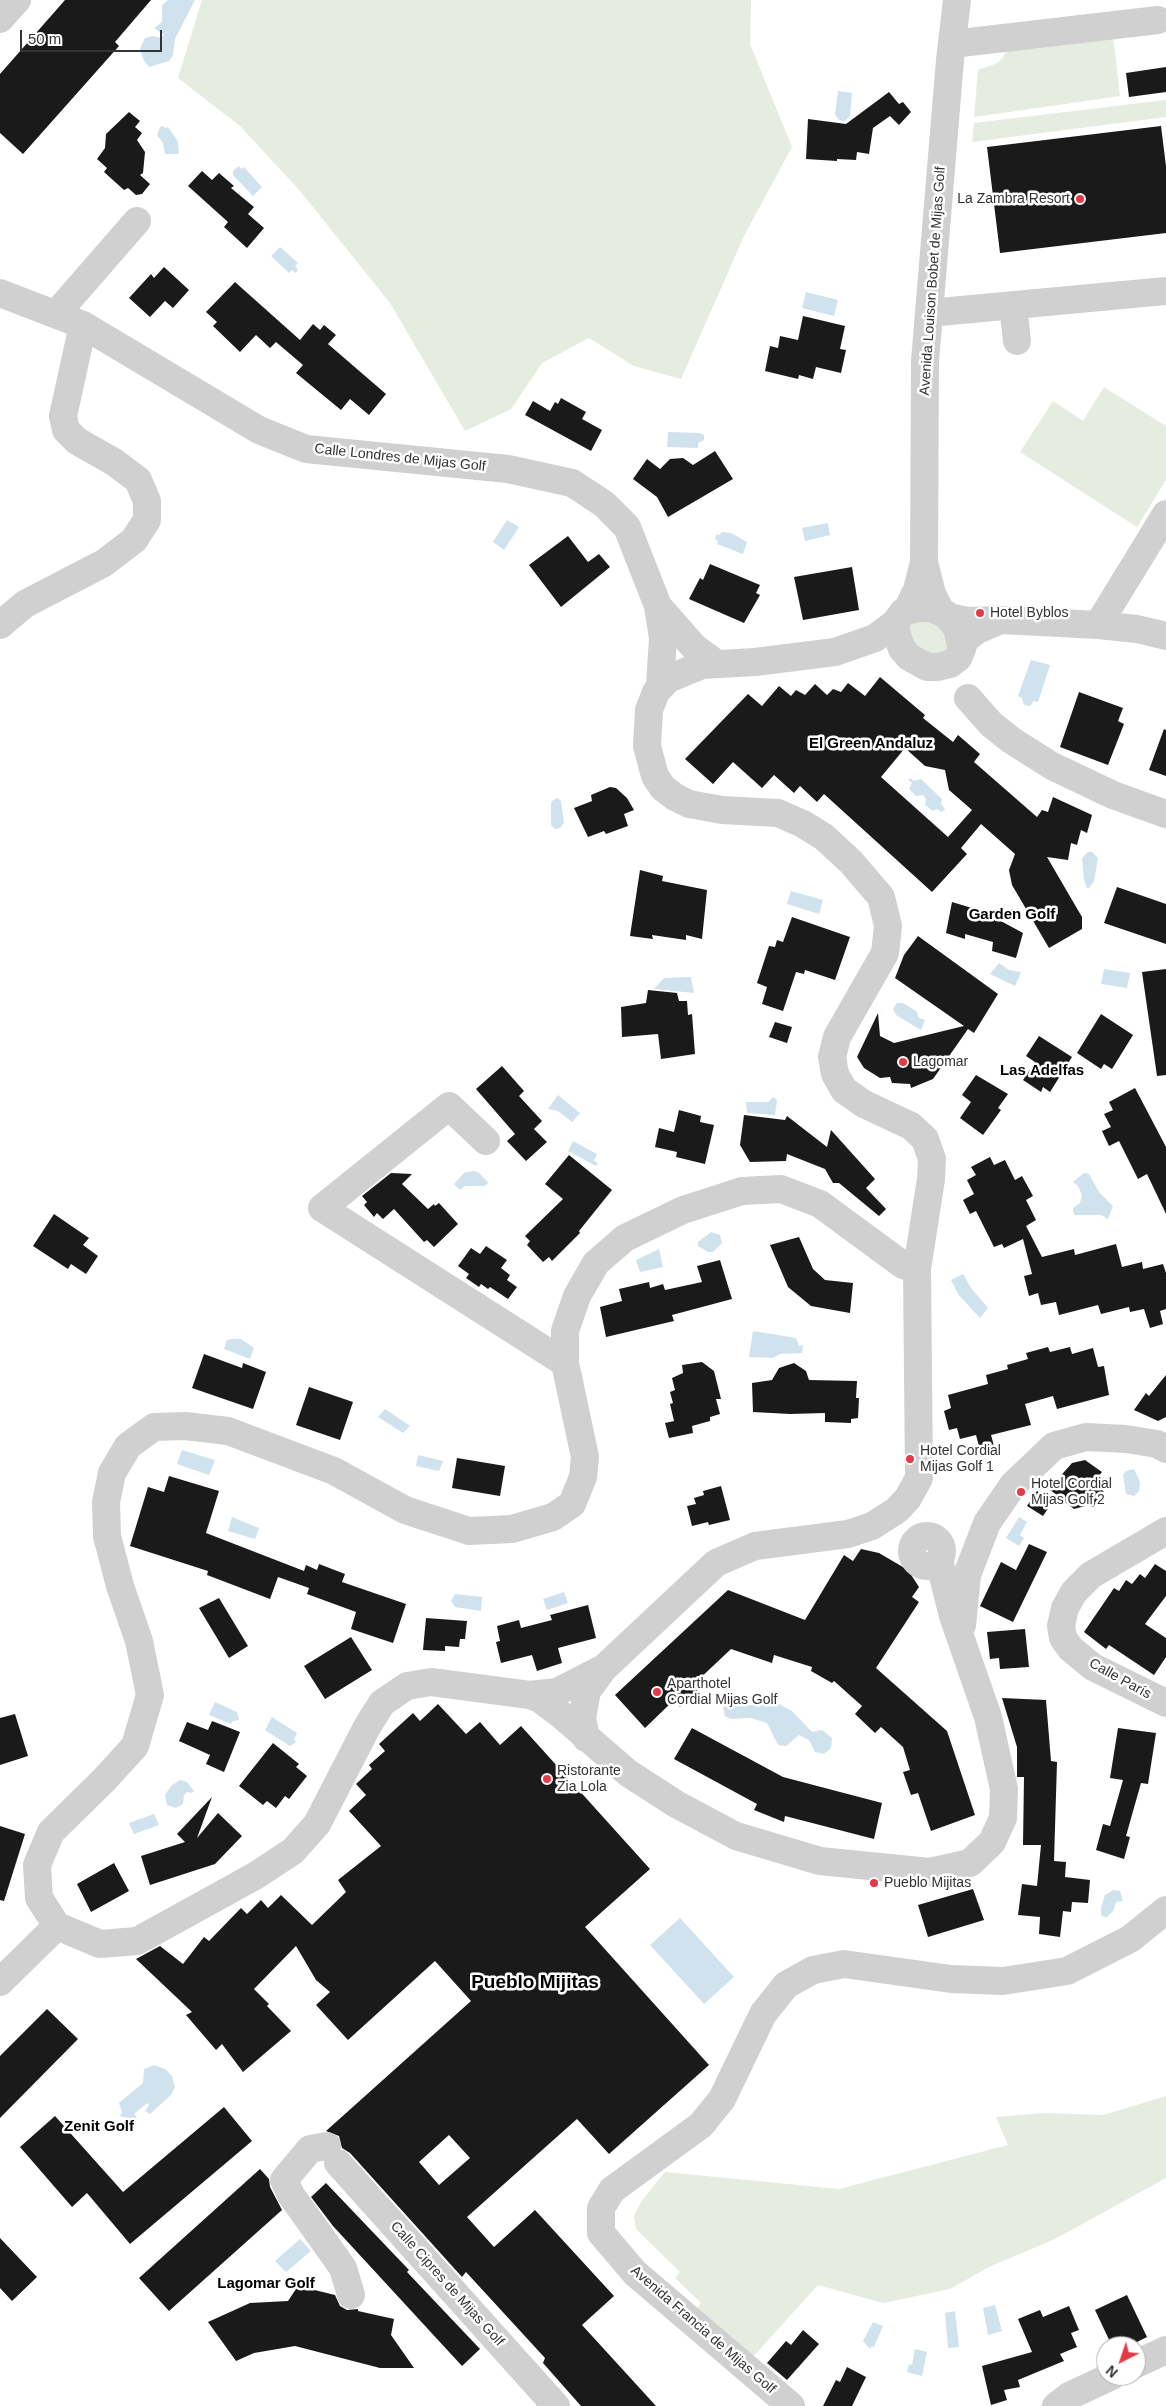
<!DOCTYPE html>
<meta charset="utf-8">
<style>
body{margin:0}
#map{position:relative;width:1166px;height:2406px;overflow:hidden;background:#fff;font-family:Helvetica,sans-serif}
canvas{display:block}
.north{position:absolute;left:1096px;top:2336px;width:50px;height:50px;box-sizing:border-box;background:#fff;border:1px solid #adadad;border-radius:50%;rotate:221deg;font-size:14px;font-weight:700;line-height:20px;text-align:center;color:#333}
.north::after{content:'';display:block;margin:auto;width:18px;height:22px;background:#e63946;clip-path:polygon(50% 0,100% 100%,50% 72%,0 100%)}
.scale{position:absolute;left:20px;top:30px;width:142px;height:22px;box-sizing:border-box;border:2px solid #333;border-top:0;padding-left:6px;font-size:15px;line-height:18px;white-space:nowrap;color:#333;-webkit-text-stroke:4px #fff;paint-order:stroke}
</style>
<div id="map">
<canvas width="1166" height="2406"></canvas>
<div class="north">N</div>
<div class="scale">50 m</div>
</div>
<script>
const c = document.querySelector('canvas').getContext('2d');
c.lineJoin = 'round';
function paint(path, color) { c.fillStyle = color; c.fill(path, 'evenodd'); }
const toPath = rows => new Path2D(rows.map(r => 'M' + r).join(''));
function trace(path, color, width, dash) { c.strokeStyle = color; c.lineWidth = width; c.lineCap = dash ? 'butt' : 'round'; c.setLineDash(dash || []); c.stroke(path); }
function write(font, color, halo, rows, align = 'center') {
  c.font = font + ' Helvetica,sans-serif'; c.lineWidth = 5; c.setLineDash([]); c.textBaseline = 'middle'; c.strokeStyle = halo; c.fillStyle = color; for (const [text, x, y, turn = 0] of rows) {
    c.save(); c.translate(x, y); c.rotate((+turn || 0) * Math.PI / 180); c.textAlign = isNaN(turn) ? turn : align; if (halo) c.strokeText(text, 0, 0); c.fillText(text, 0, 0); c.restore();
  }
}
const green = toPath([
 [202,0,751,0,750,44,792,147,744,236,681,379,634,366,589,338,542,363,511,409,465,431,390,303,300,191,240,126,178,78],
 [1113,34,1120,96,974,117,978,70,995,64,1002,59,1009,46],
 [1166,100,1166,117,972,142,974,123],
 [1104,387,1166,426,1166,480,1137,527,1020,452,1053,401,1083,421],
 [935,618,953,648,936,657,916,647,907,625],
 [1166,2096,1166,2178,1055,2239,989,2267,950,2289,883,2303,818,2285,752,2358,696,2310,701,2303,675,2278,680,2272,636,2229,634,2216,641,2202,665,2172,839,2189,1008,2145,996,2117,1045,2113,1103,2115]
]);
const water = toPath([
 [168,0,195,0,175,39,173,55,169,61,149,67,143,59,140,49,145,38,153,36,161,38,164,35,154,28,162,22,162,5],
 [838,91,852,93,850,116,845,121,839,120,835,114],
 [163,126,165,128,168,127,173,134,178,142,179,154,165,154,163,143,157,135,160,127],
 [239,166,241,169,244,167,262,187,253,196,233,175,233,171],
 [280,247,298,263,295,266,298,270,295,273,292,270,289,273,271,256],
 [806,292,838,300,834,316,802,308],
 [668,432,699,433,704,435,704,440,698,443,698,448,667,447],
 [507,520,519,527,504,550,493,542],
 [828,523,830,535,805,541,802,528],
 [722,532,731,533,747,542,743,554,717,544,718,541,715,539,717,534,719,535],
 [1031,660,1050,665,1038,702,1034,701,1030,706,1024,705,1022,698,1018,696],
 [910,778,914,781,921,779,942,799,941,804,945,809,942,812,937,809,933,811,925,805,926,799,923,795,916,796,909,789,912,783,908,780],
 [558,798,561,801,564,823,560,828,555,829,551,825,551,804,553,800],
 [1088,852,1092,852,1098,858,1094,881,1089,888,1087,888,1084,880,1082,858],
 [791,891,823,900,819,914,787,904],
 [999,963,1009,970,1021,972,1015,986,990,974],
 [1104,969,1130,973,1127,988,1101,984],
 [691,977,694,993,654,989,664,978],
 [897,1003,903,1003,916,1011,919,1018,925,1020,921,1030,896,1015,893,1009],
 [558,1095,580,1113,572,1122,558,1111,548,1109],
 [773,1097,777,1100,775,1115,747,1113,746,1102,768,1102],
 [573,1141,597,1154,594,1161,598,1163,596,1166,568,1151],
 [473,1171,478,1172,488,1182,487,1184,484,1186,465,1186,460,1190,454,1184,464,1173],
 [1084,1173,1089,1174,1099,1192,1113,1206,1108,1219,1101,1215,1074,1215,1073,1208,1080,1203,1082,1195,1078,1186,1073,1182],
 [711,1232,720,1235,722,1243,713,1252,708,1252,698,1246,698,1242],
 [659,1249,663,1267,640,1272,636,1260],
 [963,1274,971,1288,988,1308,980,1318,958,1294,951,1280],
 [753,1331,796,1338,799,1346,803,1345,802,1353,780,1354,773,1358,749,1357],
 [233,1339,241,1339,254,1348,250,1359,224,1349,227,1340],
 [385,1409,410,1426,403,1433,378,1417],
 [182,1450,215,1460,209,1475,177,1464],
 [418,1455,443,1461,439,1471,416,1466],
 [1134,1469,1140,1482,1139,1491,1134,1496,1126,1494,1123,1475,1126,1471],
 [232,1517,259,1528,255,1539,228,1531],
 [1019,1517,1027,1522,1020,1535,1024,1538,1019,1546,1006,1538],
 [564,1592,568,1603,547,1610,543,1599],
 [455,1594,482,1597,481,1611,455,1607,451,1601],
 [764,1696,792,1711,812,1732,822,1730,832,1738,831,1748,824,1754,815,1752,809,1740,799,1735,786,1746,778,1745,767,1723,751,1718,731,1719,725,1716,723,1708,728,1701,733,1700,742,1705,752,1705],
 [215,1702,237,1712,239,1720,233,1721,231,1724,209,1715],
 [272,1717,297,1733,294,1739,296,1742,290,1746,265,1730],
 [180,1780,187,1782,194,1791,192,1793,187,1792,184,1795,183,1804,176,1808,167,1805,165,1795,171,1786],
 [154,1814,159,1825,134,1834,129,1823],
 [1113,1890,1120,1891,1123,1901,1116,1902,1113,1911,1106,1918,1101,1915,1101,1907,1105,1895],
 [680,1918,734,1977,704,2004,650,1945],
 [154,2065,165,2069,172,2076,175,2087,171,2095,150,2114,145,2111,149,2105,147,2103,134,2114,137,2117,132,2120,120,2116,122,2112,119,2103,143,2083,144,2069],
 [300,2239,311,2251,286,2272,275,2261],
 [995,2305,1002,2331,988,2335,983,2308],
 [955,2311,959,2347,948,2348,945,2313],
 [873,2322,883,2326,874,2347,872,2346,870,2349,863,2341],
 [915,2349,927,2352,922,2376,907,2372,909,2364,912,2365]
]);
const building = toPath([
 [65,0,151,0,115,42,119,46,23,154,0,133,0,74],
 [1166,67,1166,92,1129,97,1126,73],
 [889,92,899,104,903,102,911,112,899,125,890,116,873,128,869,154,857,152,856,160,837,159,837,161,806,159,808,119,846,124],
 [129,112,140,121,135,127,142,133,137,140,145,152,143,173,140,175,150,184,142,194,136,195,128,188,124,190,104,172,107,168,97,159,105,148,106,134],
 [1161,126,1166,166,1166,233,1000,253,987,147],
 [202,171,212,180,219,173,234,186,231,188,254,207,248,214,264,228,247,248,224,227,228,222,188,186],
 [164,267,189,290,173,308,165,301,150,317,129,298,151,274,154,278],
 [235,282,300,340,313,324,320,330,324,325,336,335,328,344,386,394,369,415,350,399,341,410,296,373,303,365,276,342,270,348,256,335,240,352,213,326,217,322,206,312],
 [803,316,845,326,840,349,846,350,841,373,816,367,813,379,799,375,798,379,765,371,770,346,778,348,780,336,798,340],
 [561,398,586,412,582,419,602,430,591,451,525,415,533,401,550,411,555,402,558,404],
 [715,451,733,479,668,517,657,497,633,479,647,459,660,469,670,459,683,458,693,465],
 [568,536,588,562,599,554,610,567,561,607,529,565],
 [710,564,760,585,756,593,760,595,744,623,689,599,700,578,703,580],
 [852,567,859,610,803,620,794,577],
 [880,677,925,715,923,718,953,742,958,735,980,754,974,762,1037,817,1042,810,1048,812,1053,797,1092,815,1087,833,1081,830,1077,845,1071,843,1068,860,1047,857,1082,917,1082,929,1049,948,1012,885,1009,870,1015,854,981,824,961,848,967,854,932,892,824,794,817,802,800,786,794,793,774,775,762,788,733,762,713,784,685,759,748,694,762,706,779,686,791,696,796,690,805,695,815,684,827,695,833,689,841,692,848,683,865,696],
 [905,748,925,766,945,770,949,790,972,810,948,837,881,777],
 [1079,692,1123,708,1118,721,1124,724,1108,765,1060,747],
 [1164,729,1166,730,1166,776,1149,770],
 [610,787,616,788,627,798,634,810,624,814,628,826,606,834,604,831,588,837,574,808,592,801,591,795],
 [640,870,663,876,662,881,707,890,702,939,686,935,686,940,652,935,653,939,630,936],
 [1117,887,1166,904,1166,944,1104,923],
 [952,902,995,915,999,920,1023,933,1016,958,992,951,993,942,965,934,965,939,946,933],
 [792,917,850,937,835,980,805,970,804,974,796,972,783,1011,762,1004,767,987,757,983,769,946,775,947,777,940,783,942],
 [918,936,998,994,974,1033,968,1029,933,1079,911,1088,910,1084,892,1083,890,1077,880,1078,864,1068,857,1057,878,1013,880,1036,894,1043,964,1026,895,978,904,955],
 [1166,969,1166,1075,1157,1076,1142,972],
 [648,990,677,993,679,1001,687,1001,688,1015,692,1014,695,1054,661,1059,658,1034,622,1037,621,1007,646,1003],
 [1101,1014,1133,1035,1112,1069,1104,1064,1101,1069,1077,1053],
 [775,1022,792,1027,787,1043,769,1037],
 [1039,1036,1072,1057,1050,1092,1043,1087,1041,1092,1023,1080,1035,1062,1026,1056],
 [502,1066,524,1091,519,1096,542,1121,534,1129,547,1142,526,1161,507,1141,515,1134,476,1089],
 [976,1075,1008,1094,998,1108,1001,1110,983,1135,960,1118,971,1102,962,1095],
 [1135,1088,1166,1147,1166,1214,1147,1174,1138,1179,1119,1141,1109,1146,1102,1131,1111,1127,1104,1114,1113,1110,1109,1102],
 [679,1110,701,1116,700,1122,714,1125,705,1164,676,1157,677,1152,655,1147,659,1128,674,1132],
 [744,1115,785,1120,787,1116,827,1147,831,1130,875,1179,866,1188,886,1209,879,1216,839,1183,833,1183,825,1169,787,1154,786,1161,750,1162,740,1145],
 [569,1155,612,1190,579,1231,580,1233,552,1261,549,1257,543,1262,527,1245,530,1241,525,1236,563,1199,545,1184],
 [990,1157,994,1165,1005,1160,1015,1180,1022,1176,1033,1196,1026,1200,1036,1220,1026,1226,1042,1257,1074,1249,1075,1255,1116,1244,1122,1267,1142,1262,1143,1269,1163,1264,1166,1273,1166,1309,1160,1311,1163,1324,1150,1328,1144,1309,1130,1312,1129,1307,1101,1314,1098,1305,1059,1315,1056,1302,1041,1305,1038,1293,1029,1296,1024,1276,1032,1274,1023,1239,1004,1248,1002,1244,994,1247,976,1211,970,1214,963,1200,974,1194,967,1180,976,1175,971,1167],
 [391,1173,412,1174,402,1184,428,1209,434,1204,435,1206,439,1203,458,1224,434,1247,427,1240,424,1242,394,1209,383,1219,377,1213,374,1217,364,1205,367,1202,362,1196],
 [54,1214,89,1238,83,1245,98,1256,86,1274,71,1264,68,1269,33,1246],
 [799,1237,813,1269,825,1280,853,1283,850,1313,811,1306,788,1287,770,1245],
 [486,1246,507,1260,501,1268,510,1275,507,1280,517,1287,508,1299,490,1287,488,1289,481,1284,479,1287,466,1278,469,1274,458,1266,471,1248,480,1254],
 [720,1260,732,1299,672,1315,674,1321,606,1337,600,1307,622,1301,619,1289,649,1282,650,1288,663,1284,665,1290,702,1282,697,1266],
 [1048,1347,1050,1352,1070,1347,1072,1354,1093,1348,1098,1367,1104,1366,1109,1395,1057,1409,1053,1396,1025,1404,1031,1425,991,1435,994,1446,980,1450,976,1435,960,1439,957,1428,949,1430,944,1411,951,1408,948,1395,988,1384,986,1375,1008,1369,1007,1365,1028,1359,1026,1353],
 [204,1354,242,1368,243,1363,266,1372,253,1409,192,1388],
 [702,1362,714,1371,721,1399,716,1399,720,1414,710,1417,710,1421,692,1426,693,1433,669,1438,665,1423,674,1421,670,1404,673,1403,670,1392,675,1390,672,1378,683,1373,682,1365],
 [794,1363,806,1371,809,1380,857,1381,856,1398,859,1398,858,1418,851,1419,851,1423,825,1422,825,1413,790,1414,753,1412,752,1383,772,1380,779,1368],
 [1166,1375,1166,1417,1158,1421,1134,1410,1146,1393,1149,1396],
 [309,1387,353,1402,340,1440,296,1425],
 [457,1458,505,1466,500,1496,452,1488],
 [1085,1460,1102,1472,1099,1476,1101,1489,1104,1492,1093,1507,1089,1505,1074,1509,1049,1489,1072,1463],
 [169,1476,219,1491,206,1533,304,1571,306,1565,317,1570,319,1564,345,1574,342,1582,406,1604,393,1643,351,1629,356,1612,307,1594,309,1588,278,1577,270,1599,207,1575,208,1571,130,1546,148,1487,164,1492],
 [721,1486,730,1520,709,1525,708,1522,692,1526,687,1506,696,1504,694,1498,704,1495,703,1491],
 [1037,1491,1053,1501,1043,1516,1027,1506],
 [1029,1544,1047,1552,1013,1622,980,1606,1001,1562,1016,1570],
 [861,1549,879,1553,908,1570,919,1587,912,1597,919,1602,876,1668,947,1731,975,1815,931,1831,918,1793,911,1795,903,1772,910,1770,903,1747,881,1727,875,1733,855,1714,862,1706,834,1681,832,1683,811,1671,812,1667,774,1655,772,1663,731,1649,695,1683,700,1688,680,1707,674,1700,645,1728,615,1695,728,1590,805,1620,844,1555,853,1561],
 [1155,1564,1166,1571,1166,1596,1145,1624,1166,1638,1166,1657,1154,1675,1109,1645,1106,1649,1084,1632,1114,1588,1119,1591,1126,1580,1132,1584,1140,1574,1145,1578],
 [219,1598,248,1646,229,1658,199,1608],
 [588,1605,596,1638,558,1648,562,1663,537,1671,532,1655,501,1663,496,1642,500,1641,497,1626,519,1620,521,1628,552,1620,550,1615],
 [426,1618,467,1621,465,1639,460,1639,459,1647,445,1646,445,1651,423,1650],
 [1025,1629,1029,1667,1000,1669,999,1658,990,1659,987,1632],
 [351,1637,372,1670,325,1699,304,1666],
 [1002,1698,1046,1700,1051,1761,1057,1762,1054,1861,1066,1862,1065,1877,1090,1880,1088,1903,1072,1902,1071,1912,1063,1911,1060,1937,1039,1934,1040,1917,1018,1915,1022,1884,1037,1886,1041,1845,1023,1845,1024,1777,1017,1777,1017,1747],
 [438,1704,466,1734,480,1722,500,1745,521,1726,650,1869,585,1927,709,2065,609,2154,577,2119,467,2217,494,2247,535,2210,614,2296,582,2325,656,2406,581,2406,543,2363,545,2358,466,2272,462,2277,350,2153,342,2148,339,2136,326,2131,471,2001,435,1961,348,2040,316,2005,330,1992,316,1980,296,1946,254,1989,269,2004,267,2006,291,2031,243,2072,222,2044,216,2050,186,2015,192,2012,136,1959,160,1946,183,1964,204,1937,209,1941,241,1908,247,1914,261,1900,268,1908,281,1895,312,1925,346,1892,338,1880,381,1846,349,1811,366,1795,356,1784,372,1769,369,1765,385,1751,379,1744,413,1713,420,1721],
 [449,2135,470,2158,439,2185,419,2162],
 [15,1714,28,1756,0,1765,0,1718],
 [212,1721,240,1732,224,1772,206,1764,210,1755,179,1741,187,1722,208,1730],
 [692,1728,783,1777,882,1803,874,1839,785,1816,784,1822,754,1810,757,1804,674,1759],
 [1118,1728,1156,1733,1148,1784,1141,1783,1126,1836,1130,1837,1124,1859,1096,1850,1103,1824,1110,1826,1123,1780,1110,1778],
 [273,1743,299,1764,296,1767,307,1776,289,1799,285,1796,276,1808,267,1801,263,1805,239,1786],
 [212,1797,197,1838,218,1813,242,1836,215,1864,150,1885,141,1856,185,1842,177,1834],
 [0,1826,25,1834,4,1901,0,1900],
 [114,1863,129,1891,91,1912,77,1884],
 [973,1889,984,1920,928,1937,918,1905],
 [47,2009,78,2039,0,2118,0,2056],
 [224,2107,252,2141,130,2244,87,2193,72,2207,20,2147,55,2116,123,2192],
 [260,2169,269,2179,270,2187,282,2210,169,2311,139,2278],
 [326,2183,409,2270,407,2272,480,2349,462,2366,333,2226,311,2197],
 [0,2238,37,2277,12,2301,0,2288],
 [298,2286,335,2295,340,2306,347,2310,358,2309,358,2311,394,2319,391,2335,414,2368,380,2368,295,2346,254,2353,236,2361,208,2322,250,2303,288,2301],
 [1127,2295,1147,2337,1129,2346,1112,2346,1095,2310],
 [1069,2306,1079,2330,1071,2333,1077,2347,1060,2354,1064,2361,1018,2380,1020,2387,1004,2390,1007,2400,991,2405,982,2366,1032,2352,1018,2319,1040,2310,1043,2317],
 [803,2330,819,2344,787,2380,767,2363,786,2341,791,2345],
 [847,2367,866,2377,852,2406,823,2406,836,2380,840,2382]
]);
const minor = toPath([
 [0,19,17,0],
 [952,44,1158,20],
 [0,293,83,325,259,430,306,449,508,469,572,483,604,504,627,527,658,606,663,638,660,685],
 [1013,305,1017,341],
 [929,313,1166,291],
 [56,314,137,221],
 [924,562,925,361,950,60,957,0],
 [658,606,694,647,717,664],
 [918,608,930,608,946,614,957,628,962,649,958,658,950,664,938,667,927,667,909,657,902,649,896,632,895,623,903,612,918,608],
 [907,610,917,590,924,562,932,594,942,613],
 [949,617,967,621,1001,620,977,630,967,638,962,645],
 [1001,620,1098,625,1137,629,1166,636],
 [0,625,25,604,104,563,134,540,147,520,147,501,138,480,114,462,77,441,66,430,63,416,83,325],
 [1098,625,1166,514],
 [968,698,991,724,1011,740,1052,766,1113,795,1166,814],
 [486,1141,449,1106,322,1208,565,1363],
 [1166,1531,1091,1575,1074,1592,1065,1608,1061,1626,1063,1638,1071,1649,1093,1667,1166,1703],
 '912 1551a15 15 0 1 1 30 0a15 15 0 1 1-30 0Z',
 [962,1625,967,1575,987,1523,1013,1485,1054,1446,1086,1437,1126,1439,1157,1444,1166,1449],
 [600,1670,557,1692,530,1695,540,1699,560,1714,628,1773,676,1804,736,1836,820,1861,930,1872,970,1863,992,1842,1003,1818,1004,1789,988,1717,953,1616,939,1560],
 [530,1695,431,1682,407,1686,382,1703,367,1727,317,1824,293,1851,255,1876,137,1941,100,1944,57,1926,39,1898,37,1865,51,1832,104,1780,135,1746,150,1695,139,1641,120,1586,107,1536,106,1502,112,1473,128,1446,154,1427,185,1426,228,1431,334,1471,405,1510,469,1531,512,1529,553,1517,572,1504,583,1477,585,1457,565,1363,565,1331,577,1296,596,1263,625,1238,683,1210,742,1191,781,1189,820,1204,903,1265,917,1269],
 [586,1738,582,1718,587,1691,604,1668,716,1563,755,1546,848,1534,872,1526,897,1510,908,1498,919,1478,917,1269,931,1179,932,1159,925,1139,911,1126,864,1104,844,1090,835,1074,832,1057,837,1037,885,953,888,926,881,897,851,862,824,837,803,824,778,813,722,810,689,804,675,797,663,788,655,776,647,746,649,710,656,692,668,679,702,665,755,662,835,652,875,638,895,623],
 [0,1982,57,1926],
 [327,2146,310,2149,284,2180,291,2195,343,2268,351,2295],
 [338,2163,556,2406],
 [1136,2364,1166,2350],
 [791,2406,635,2273,601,2233,601,2208,612,2190,701,2125,722,2099,763,2014,786,1985,813,1970,844,1964,951,1979,1003,1981,1067,1971,1130,1939,1166,1910],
 [1056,2406,1069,2396,1112,2376]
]);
const markers = [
 [1080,199,5,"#e63946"],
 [980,613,5,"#e63946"],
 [903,1062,5,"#e63946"],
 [910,1459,5,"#e63946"],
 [1021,1492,5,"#e63946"],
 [657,1692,5,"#e63946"],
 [547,1779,5,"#e63946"],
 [874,1883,5,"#e63946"]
];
const poiNames = [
 ["La Zambra Resort",1070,199,"right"],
 ["Hotel Byblos",990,613],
 ["Lagomar",913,1062],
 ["Hotel Cordial",920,1451],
 ["Mijas Golf 1",920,1467],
 ["Hotel Cordial",1031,1484],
 ["Mijas Golf 2",1031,1500],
 ["Aparthotel",667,1684],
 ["Cordial Mijas Golf",667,1700],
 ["Ristorante",557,1771],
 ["Zia Lola",557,1787],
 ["Pueblo Mijitas",884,1883]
];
const streetNames = [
 ["Avenida Louison Bobet de Mijas Golf",933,281,-86],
 ["Calle Londres de Mijas Golf",400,458,6],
 ["Calle París",1120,1679,29],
 ["Calle Cipres de Mijas Golf",447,2284,48],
 ["Avenida Francia de Mijas Golf",703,2330,41]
];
const neighbourhoodNames = [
 ["El Green Andaluz",871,744],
 ["Garden Golf",1012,915],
 ["Las Adelfas",1042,1071],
 ["Zenit Golf",99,2127],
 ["Lagomar Golf",266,2284]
];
const districtNames = [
 ["Pueblo Mijitas",535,1983]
];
paint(green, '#e6ecdf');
paint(water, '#cfe2ee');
paint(building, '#1a1a1a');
trace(minor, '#d0d0d0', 28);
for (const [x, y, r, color] of markers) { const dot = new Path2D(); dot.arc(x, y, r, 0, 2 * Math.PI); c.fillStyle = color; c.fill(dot); trace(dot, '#fff', 2); }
write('14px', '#333', '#fff', poiNames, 'left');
write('14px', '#333', '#fff', streetNames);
write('bold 15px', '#000', '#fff', neighbourhoodNames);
write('bold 19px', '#000', '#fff', districtNames);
</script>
